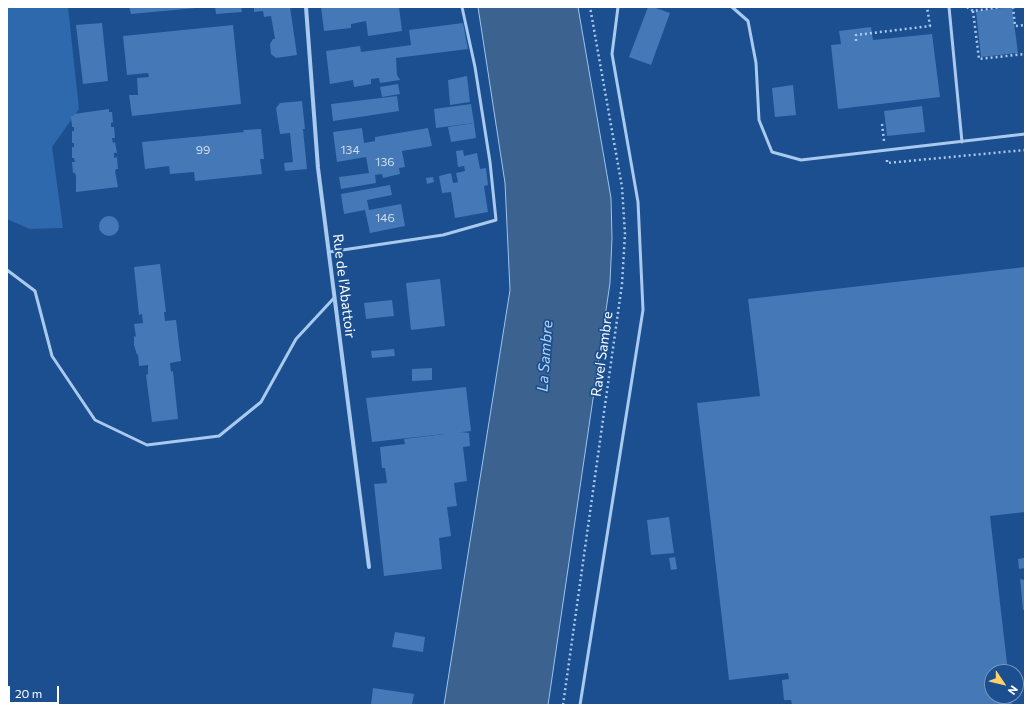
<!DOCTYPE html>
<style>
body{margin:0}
#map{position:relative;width:1032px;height:712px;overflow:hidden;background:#1b4f8f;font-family:Commissioner,sans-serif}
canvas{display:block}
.frame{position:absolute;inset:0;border:8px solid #fff;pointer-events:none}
.north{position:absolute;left:984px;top:664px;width:40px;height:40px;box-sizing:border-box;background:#1b4f8f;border:1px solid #7695bc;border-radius:50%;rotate:125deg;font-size:11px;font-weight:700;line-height:16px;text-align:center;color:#fff}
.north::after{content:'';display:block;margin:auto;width:14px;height:18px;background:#ffd166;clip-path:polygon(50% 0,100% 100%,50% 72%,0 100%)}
.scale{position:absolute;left:8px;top:686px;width:51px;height:18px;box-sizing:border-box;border:2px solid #fff;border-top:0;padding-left:5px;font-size:12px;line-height:14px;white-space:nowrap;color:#fff;-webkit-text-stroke:3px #1b4f8f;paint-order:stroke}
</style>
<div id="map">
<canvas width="1032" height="712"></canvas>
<div class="frame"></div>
<div class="north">N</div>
<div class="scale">20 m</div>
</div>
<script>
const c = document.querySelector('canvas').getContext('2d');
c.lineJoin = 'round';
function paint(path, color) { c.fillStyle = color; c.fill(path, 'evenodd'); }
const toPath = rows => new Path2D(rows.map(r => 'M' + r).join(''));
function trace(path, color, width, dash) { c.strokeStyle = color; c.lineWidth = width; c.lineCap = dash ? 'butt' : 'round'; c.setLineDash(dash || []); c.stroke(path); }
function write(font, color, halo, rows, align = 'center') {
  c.font = font + ' Commissioner,sans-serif'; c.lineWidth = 3.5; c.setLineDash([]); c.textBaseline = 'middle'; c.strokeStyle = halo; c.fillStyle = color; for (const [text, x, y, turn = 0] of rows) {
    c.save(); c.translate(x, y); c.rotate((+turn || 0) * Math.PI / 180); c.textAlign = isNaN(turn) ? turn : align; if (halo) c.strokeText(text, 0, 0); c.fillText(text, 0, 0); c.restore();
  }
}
const green = toPath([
 [7,7,68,7,79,109,52,147,63,228,30,229,9,220,7,218]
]);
const water = toPath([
 [478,7,578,7,611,198,612,238,610,283,548,705,444,705,510,290,505,183,478,7]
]);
const building = toPath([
 [129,7,196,7,196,8,131,14],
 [215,7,241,7,242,12,216,14],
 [254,7,290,7,297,55,276,58,271,54,270,44,273,39,275,39,271,16,264,17,263,11,254,12],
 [321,7,399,7,402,31,368,36,366,21,351,24,351,28,324,31],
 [648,7,653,7,670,13,651,65,629,57],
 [1012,7,1018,53,981,57,976,11],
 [102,23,108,81,83,84,76,25],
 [463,23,468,49,396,58,397,75,400,80,380,83,379,78,371,79,371,84,354,87,353,80,330,84,326,51,360,46,361,52,411,45,409,30],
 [233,25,241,104,132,116,129,95,138,95,137,78,149,77,148,73,127,75,123,36],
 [871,27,873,40,932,34,940,97,838,109,831,45,841,44,839,31],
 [467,76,470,102,450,105,448,80],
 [398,84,400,94,382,97,380,87],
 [793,85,796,115,775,117,772,88],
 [397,96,399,111,333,121,331,104],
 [302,101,305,129,303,129,307,169,285,171,284,163,293,162,290,133,280,134,276,108,280,103],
 [471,104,474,123,436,128,434,109],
 [922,106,925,132,887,136,884,111],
 [109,109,109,112,112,112,113,122,111,123,111,127,114,127,115,138,112,138,113,143,115,142,117,153,114,153,114,158,117,157,118,169,116,169,115,171,118,187,76,192,76,176,75,173,73,173,72,162,75,162,74,158,72,158,72,147,74,147,74,143,72,143,72,131,74,131,74,127,72,127,71,116,74,116,74,114],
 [474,123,476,138,451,142,448,127],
 [362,128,364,143,375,141,375,137,428,128,432,146,402,151,405,167,399,168,400,174,383,178,382,174,375,175,376,183,341,189,339,177,369,173,366,157,337,162,333,132],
 [261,129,264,159,260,159,262,174,195,181,194,172,170,174,169,166,145,169,142,142,244,132,243,130],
 [463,150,464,156,477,153,480,169,486,168,488,185,484,186,488,212,455,218,451,192,442,193,439,176,451,173,453,183,458,182,456,173,465,171,464,166,458,167,456,151],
 [433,177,434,182,427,184,426,178],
 [390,185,392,195,367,200,369,210,401,204,405,226,370,233,365,210,344,214,341,194],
 '99 226a10 10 0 1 1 20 0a10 10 0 1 1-20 0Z',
 [160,264,166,312,164,312,165,321,176,320,181,361,170,363,171,372,173,371,178,419,152,422,146,375,148,374,148,365,139,366,138,354,137,355,134,345,134,336,136,337,134,324,143,323,142,314,139,315,134,267],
 [1025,267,1025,512,990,516,1008,672,992,672,992,696,1011,696,1012,705,792,705,791,700,784,700,782,680,789,679,788,673,729,680,697,403,760,396,748,299],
 [440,279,445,326,411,330,406,283],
 [392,300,394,316,366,319,364,303],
 [394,349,395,356,372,358,371,351],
 [432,368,432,380,412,381,412,369],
 [466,387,471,431,372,442,366,398],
 [461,432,469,433,470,446,463,447,467,481,454,483,457,506,447,507,451,536,439,538,442,569,384,576,374,484,387,483,385,468,382,468,380,447,405,444,404,439],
 [669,517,674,553,651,555,647,520],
 [675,557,677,569,671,570,669,558],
 [1024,558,1025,568,1019,569,1018,559],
 [1020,579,1025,580,1025,610,1023,610],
 [395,632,425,637,423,652,392,647],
 [373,688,414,694,412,705,371,705]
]);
const path = toPath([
 [967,7,973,11,1001,7],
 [1013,7,1015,26,1025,25],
 [973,11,979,59,1025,54],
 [856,41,856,35,930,26,927,7],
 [882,124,884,141],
 [887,160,887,163,1025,150],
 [563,705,622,284,625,234,622,187,590,7]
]);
const service = toPath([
 [732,7,748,21,756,63,759,120,772,152,801,160,1025,134],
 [949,7,962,142],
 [329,252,443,235,496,220,490,162,475,67,462,7],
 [7,270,35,291,52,356,95,420,147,445,219,436,261,402,296,339,334,298],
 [580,705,643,310,638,202,612,54,618,7]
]);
const minor = toPath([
 [306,7,318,168,369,567]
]);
const numberNames = [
 ["99",203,150],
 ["134",350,150],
 ["136",385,162],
 ["146",385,218]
];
const streetNames = [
 ["Rue de l'Abattoir",344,286,83],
 ["Ravel Sambre",602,354,-82]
];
const waterNames = [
 ["La Sambre",545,356,-86]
];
paint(green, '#2e69ad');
paint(water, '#3c6290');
trace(water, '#9cc4f0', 1);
paint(building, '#4478b7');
trace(path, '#a9c9ee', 2.5, [2, 3]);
trace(service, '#a9c9ee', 3);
trace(minor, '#a9c9ee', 4);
write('12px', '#d0dded', null, numberNames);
write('14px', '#fff', '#1b4f8f', streetNames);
write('italic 15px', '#b5d3f5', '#1b4f8f', waterNames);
</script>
